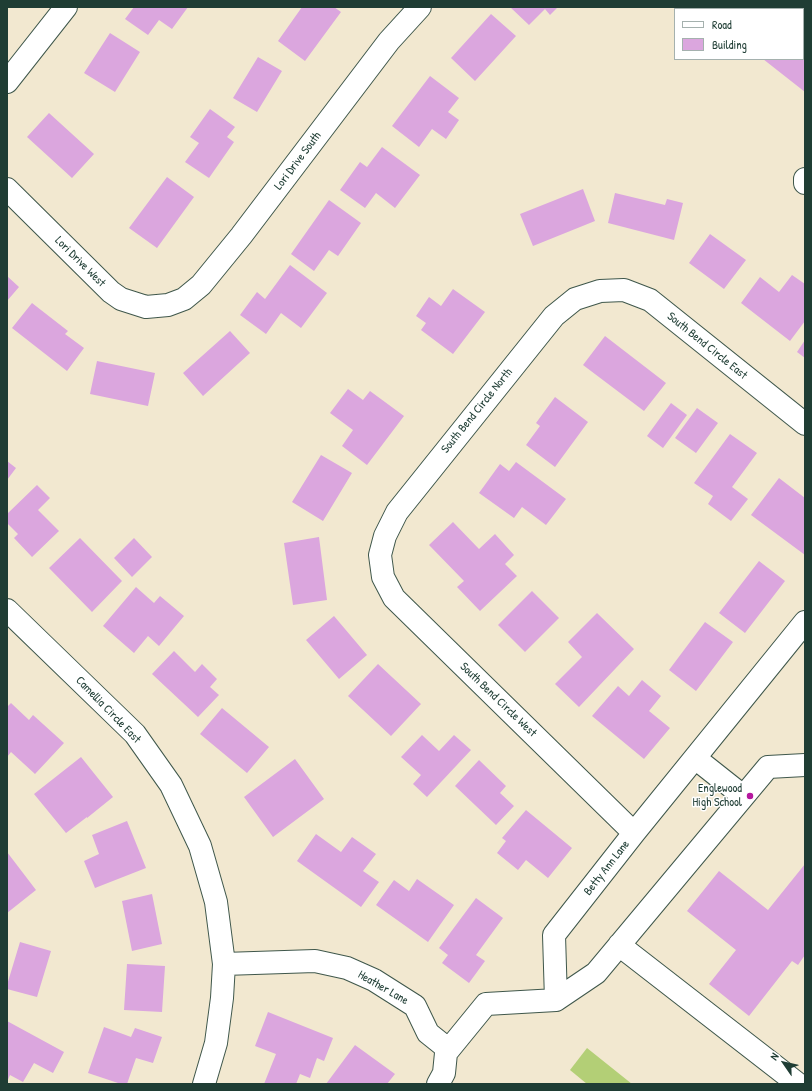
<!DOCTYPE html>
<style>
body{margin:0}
#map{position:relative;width:812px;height:1091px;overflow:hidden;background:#f2e8d0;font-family:"Patrick Hand",sans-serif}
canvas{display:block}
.frame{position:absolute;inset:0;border:8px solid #1f3d34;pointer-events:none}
.legend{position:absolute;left:674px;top:8px;width:130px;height:52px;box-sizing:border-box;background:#fff;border:1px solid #a5b1ae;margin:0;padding:5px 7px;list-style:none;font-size:12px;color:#1f3d34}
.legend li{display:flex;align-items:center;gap:8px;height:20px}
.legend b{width:20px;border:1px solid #a5b1ae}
.north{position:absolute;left:764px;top:1043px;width:40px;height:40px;-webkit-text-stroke:3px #fff;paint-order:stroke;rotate:304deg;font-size:11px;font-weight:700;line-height:16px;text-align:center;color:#1f3d34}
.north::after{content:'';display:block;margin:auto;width:14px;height:18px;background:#1f3d34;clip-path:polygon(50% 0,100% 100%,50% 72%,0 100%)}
</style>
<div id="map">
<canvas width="812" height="1091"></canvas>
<div class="frame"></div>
<ul class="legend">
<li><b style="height:5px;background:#fff"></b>Road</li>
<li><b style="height:11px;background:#dba6de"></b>Building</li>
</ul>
<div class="north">N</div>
</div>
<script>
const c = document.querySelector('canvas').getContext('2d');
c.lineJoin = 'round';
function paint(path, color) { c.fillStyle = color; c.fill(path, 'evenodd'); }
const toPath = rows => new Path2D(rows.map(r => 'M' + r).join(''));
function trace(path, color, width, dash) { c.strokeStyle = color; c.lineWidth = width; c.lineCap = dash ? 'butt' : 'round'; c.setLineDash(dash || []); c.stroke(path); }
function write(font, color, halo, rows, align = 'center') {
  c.font = font + ' "Patrick Hand",sans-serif'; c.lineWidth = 3; c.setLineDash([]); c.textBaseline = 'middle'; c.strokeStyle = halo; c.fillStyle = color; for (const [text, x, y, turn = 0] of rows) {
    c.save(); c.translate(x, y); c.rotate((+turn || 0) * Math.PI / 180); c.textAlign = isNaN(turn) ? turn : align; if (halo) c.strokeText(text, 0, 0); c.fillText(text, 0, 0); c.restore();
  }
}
const green = toPath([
 [587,1048,632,1084,587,1084,570,1070]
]);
const building = toPath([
 [134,7,188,7,172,29,159,20,148,35,125,19],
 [302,7,334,7,341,12,305,61,278,41],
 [510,7,558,7,550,15,545,9,529,25],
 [762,7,805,7,805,92,763,59,803,59,803,9,760,9],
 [491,14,516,36,475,81,451,58],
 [110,33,140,52,115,92,84,73],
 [258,57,282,71,257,112,233,98],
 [430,76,459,98,448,112,459,120,446,139,432,129,419,147,392,126],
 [210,109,235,127,227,137,234,142,209,178,185,162,199,143,190,137],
 [49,113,94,154,72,178,27,137],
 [382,147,420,175,395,208,376,193,365,208,340,190,360,162,367,167],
 [167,177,194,197,157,248,129,228],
 [583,189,595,221,533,246,520,214],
 [615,193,665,205,667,199,683,203,674,240,608,223],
 [329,200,361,223,338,256,329,250,314,271,291,254],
 [710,234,746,260,724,289,689,263],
 [290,265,327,293,301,328,281,313,266,334,240,315,257,292,265,299],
 [792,275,805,284,805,321,790,341,741,303,760,277,779,292],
 [7,276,19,287,7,301],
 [453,289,485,312,453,354,421,330,426,323,416,316,429,297,441,306],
 [32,303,68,331,65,334,84,348,67,371,12,328],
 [230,331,250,353,203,396,183,373],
 [605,336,666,383,644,411,583,365],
 [805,340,805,358,797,352],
 [97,361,155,373,148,406,90,394],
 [348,389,363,400,370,391,404,416,367,465,342,446,353,430,330,413],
 [555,397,588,422,555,467,526,445,540,426,536,423],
 [671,403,687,415,663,448,647,436],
 [697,408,718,423,696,453,675,438],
 [730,434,757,453,732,487,748,499,731,521,708,504,713,496,694,483],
 [321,455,352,473,323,521,292,502],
 [7,461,16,468,7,480],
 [516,462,566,499,546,525,522,507,514,518,479,493,500,464,509,471],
 [779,478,805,498,805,555,751,515],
 [37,485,50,498,38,510,59,531,32,557,14,538,18,534,7,523,7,514],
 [453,522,479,549,495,534,514,555,505,564,517,576,480,611,457,587,464,581,429,545],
 [319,537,327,600,293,605,284,543],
 [80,538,122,581,92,612,49,568],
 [134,538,152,557,132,577,114,558],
 [759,561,785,581,745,633,719,613],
 [136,587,154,603,160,596,184,616,159,646,148,636,134,653,103,626],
 [532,591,559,618,525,652,498,625],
 [597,613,634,649,579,707,555,684,582,657,568,642],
 [334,616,367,655,339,679,306,640],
 [705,622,733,642,696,691,669,670],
 [174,651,195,672,202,664,217,679,210,687,219,695,198,717,152,674],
 [378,664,421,704,391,736,348,696],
 [642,680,661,696,649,711,670,728,644,759,592,716,618,686,629,696],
 [11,703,29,720,33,715,64,743,35,774,11,752,7,757,7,707],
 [222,708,269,747,247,773,200,734],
 [422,735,439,751,454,735,471,750,427,797,413,784,421,775,401,757],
 [81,757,113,797,87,818,87,817,66,833,34,794],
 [295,759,324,799,273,837,244,797],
 [479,760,506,786,500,793,514,806,496,825,455,786],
 [526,810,572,848,548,878,526,860,518,870,497,853,506,841,502,838],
 [127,821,146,868,95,888,84,861,99,854,92,835],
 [316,834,341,852,352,837,376,854,363,871,379,882,361,907,297,861],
 [7,852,36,890,7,913],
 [805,864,805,955,798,965,792,961,749,1016,709,984,736,950,687,911,719,871,768,910],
 [417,879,454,905,428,942,376,905,394,880,409,891],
 [152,894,162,944,132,951,122,901],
 [476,898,503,918,476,955,485,961,469,983,442,963,448,955,439,948],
 [20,942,51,951,37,997,7,989,7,985],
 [127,964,165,966,162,1012,124,1010],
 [268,1012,333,1038,324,1061,317,1058,310,1078,300,1074,296,1084,264,1084,276,1054,255,1046],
 [7,1021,64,1052,53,1073,34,1063,23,1082,10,1075,7,1082],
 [104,1027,131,1037,135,1028,162,1037,153,1063,136,1058,127,1084,121,1084,88,1073],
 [355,1045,395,1074,387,1084,326,1084]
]);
const minor = toPath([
 [7,82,66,7],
 [805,179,805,183],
 [7,189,111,292,121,299,146,307,168,305,184,299,201,285,241,236,389,41,420,7],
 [7,610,135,734,171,785,200,846,216,902,224,964,222,998,216,1043,204,1084],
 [695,758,743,796],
 [634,833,394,598,383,577,380,555,385,536,397,512,554,316,575,299,600,291,624,290,650,300,805,424],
 [619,945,798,1084],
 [224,964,315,961,347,968,374,980,415,1006,428,1033,448,1049],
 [556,1000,554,935,634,833,805,622],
 [556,1000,596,973,768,767,805,765],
 [438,1084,444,1073,446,1053,486,1004,556,1000]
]);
const markers = [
 [750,796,4,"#b5179e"]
];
const streetNames = [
 ["Lori Drive South",298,161,-53],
 ["Lori Drive West",80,262,45],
 ["South Bend Circle East",707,346,39],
 ["South Bend Circle North",477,411,-51],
 ["South Bend Circle West",498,700,44],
 ["Camellia Circle East",108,710,46],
 ["Betty Ann Lane",607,868,-52],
 ["Heather Lane",383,988,30]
];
const poiNames = [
 ["Englewood",742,789],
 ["High School",742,803]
];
paint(green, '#b3cf76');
paint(building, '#dba6de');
trace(minor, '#3f574b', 24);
trace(minor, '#fff', 22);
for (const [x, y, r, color] of markers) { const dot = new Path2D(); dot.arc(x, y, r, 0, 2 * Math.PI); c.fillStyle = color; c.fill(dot); trace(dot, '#fff', 1.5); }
write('12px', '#1f3d34', '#fff', streetNames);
write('12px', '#1f3d34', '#fff', poiNames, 'right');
</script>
